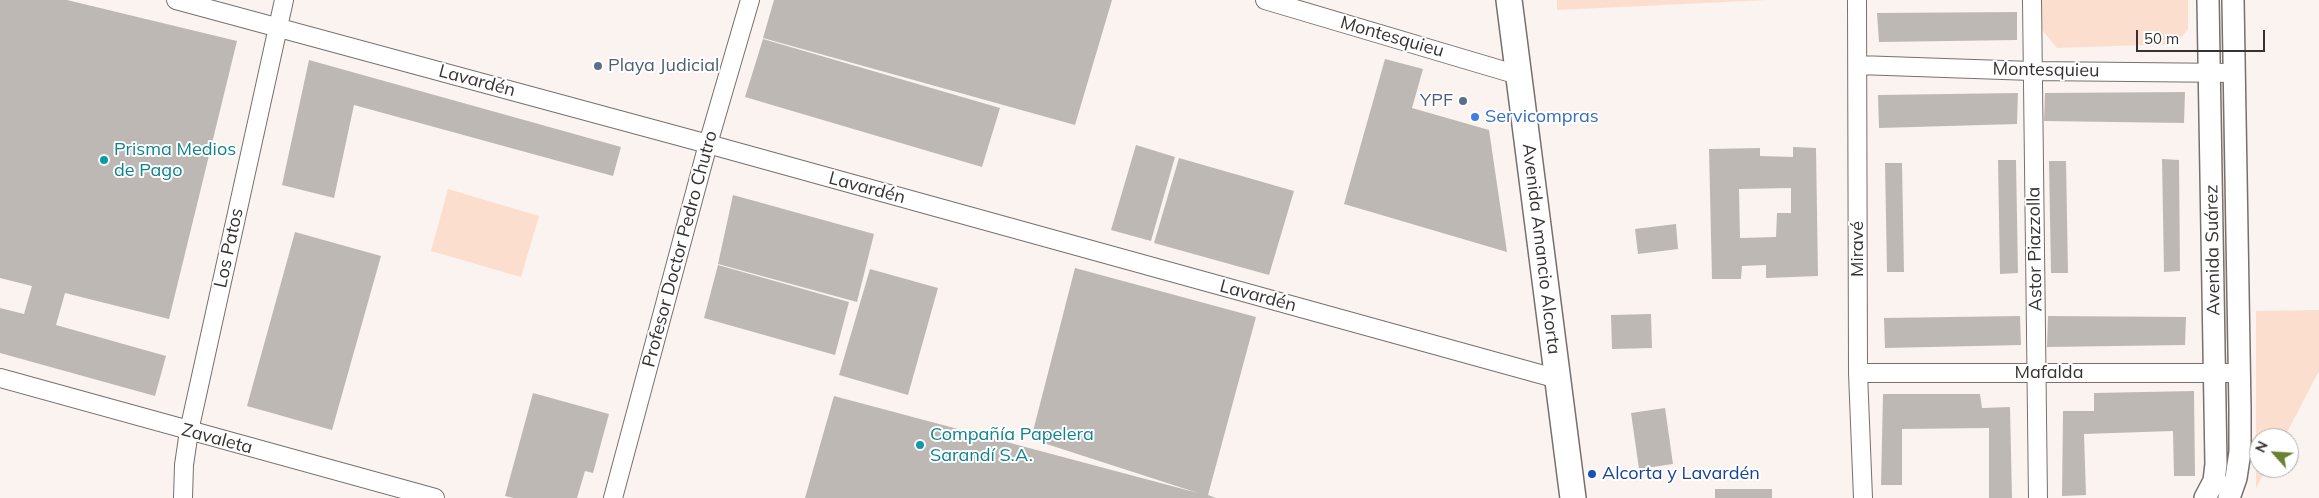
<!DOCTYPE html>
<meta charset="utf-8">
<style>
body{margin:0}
#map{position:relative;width:2319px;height:498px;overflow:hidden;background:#faf3f0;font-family:Mulish,sans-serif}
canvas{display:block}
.north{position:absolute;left:2249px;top:428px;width:50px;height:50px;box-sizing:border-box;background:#fff;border:1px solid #aeadad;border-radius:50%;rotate:296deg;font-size:14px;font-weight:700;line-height:20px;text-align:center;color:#353231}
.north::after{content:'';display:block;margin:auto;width:18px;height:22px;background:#6b8133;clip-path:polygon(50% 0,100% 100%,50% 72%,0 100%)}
.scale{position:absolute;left:2136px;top:30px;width:129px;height:22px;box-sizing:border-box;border:2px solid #353231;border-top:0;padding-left:6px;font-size:15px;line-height:18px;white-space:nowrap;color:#353231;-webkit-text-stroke:4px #fff;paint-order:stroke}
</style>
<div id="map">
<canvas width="2319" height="498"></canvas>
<div class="north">N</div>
<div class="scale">50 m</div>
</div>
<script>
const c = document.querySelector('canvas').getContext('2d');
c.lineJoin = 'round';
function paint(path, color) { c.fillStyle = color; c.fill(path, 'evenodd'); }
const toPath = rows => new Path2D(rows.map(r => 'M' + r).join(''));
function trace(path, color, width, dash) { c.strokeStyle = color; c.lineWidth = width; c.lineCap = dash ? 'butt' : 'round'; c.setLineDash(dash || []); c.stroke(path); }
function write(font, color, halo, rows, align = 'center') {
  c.font = font + ' Mulish,sans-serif'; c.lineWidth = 4; c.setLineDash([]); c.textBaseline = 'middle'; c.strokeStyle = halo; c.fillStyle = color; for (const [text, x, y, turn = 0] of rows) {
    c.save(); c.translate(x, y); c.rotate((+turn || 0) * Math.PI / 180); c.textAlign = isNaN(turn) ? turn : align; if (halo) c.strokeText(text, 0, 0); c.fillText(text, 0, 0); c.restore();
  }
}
const green = toPath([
 [1557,0,1767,0,1557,10],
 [2042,0,2188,0,2188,29,2176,44,2057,48,2042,30],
 [2225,99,2230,342,2228,342,2226,340,2222,101],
 [448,189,539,216,521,277,431,251],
 [2319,310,2319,371,2284,438,2259,438,2259,468,2267,468,2256,488,2256,311]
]);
const building = toPath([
 [0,0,67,0,237,41,169,319,65,293,56,325,166,356,155,396,0,353,0,308,24,314,32,286,0,278],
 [774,0,1112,0,1075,125,763,38],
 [2017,12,2017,40,1879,42,1877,13],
 [763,39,1000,108,982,167,745,97],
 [1385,59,1423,69,1412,108,1489,130,1507,252,1344,204],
 [309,60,621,147,613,176,354,105,334,198,282,185],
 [2185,92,2184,123,2044,121,2045,93],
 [2018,93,2017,124,1879,128,1878,95],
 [1136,145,1175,157,1151,241,1111,230],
 [1793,147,1816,148,1818,276,1766,278,1766,265,1742,266,1741,279,1712,279,1709,149,1760,148,1760,156,1793,157],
 [1791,188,1791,213,1777,213,1776,237,1740,238,1739,189],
 [1179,158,1294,191,1269,275,1154,243],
 [2162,159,2179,160,2180,271,2164,272],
 [1998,160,2016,160,2018,273,2000,274],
 [2049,161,2066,161,2068,273,2051,273],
 [1885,163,1902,163,1904,272,1887,272],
 [733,195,874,234,857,302,718,264],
 [1676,224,1678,249,1638,254,1635,229],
 [295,232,381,256,332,430,247,406],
 [718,265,849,302,835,355,704,318],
 [1075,268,1256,317,1208,495,1216,498,805,498,834,396,1198,493,1031,439],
 [870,269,938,288,908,395,839,375],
 [1651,314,1652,348,1612,349,1611,315],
 [2020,316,2021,345,1885,348,1884,318],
 [2048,316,2186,317,2185,345,2047,347],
 [2194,391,2195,476,2174,476,2173,431,2084,434,2086,495,2062,496,2063,411,2094,411,2094,393],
 [533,393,609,414,593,473,585,471,577,498,514,498,505,496],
 [1883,394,1980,394,1982,408,2010,407,2012,498,1989,498,1989,428,1902,429,1902,485,1881,485],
 [1665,408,1673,464,1639,469,1631,413],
 [1715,489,1772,489,1772,498,1715,498]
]);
const minor = toPath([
 [176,0,708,144,1558,379],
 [1265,0,1518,75],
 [1857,0,1858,373,1863,498],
 [2032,0,2038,498],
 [1858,65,2032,71,2233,73],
 [1858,373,2239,373],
 [0,378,435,498],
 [183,498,184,465,189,431,284,0],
 [613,498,708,144,750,0]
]);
const tertiary = toPath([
 [2205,498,2214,481,2216,464,2208,0],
 [2229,498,2236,478,2240,452,2240,409,2233,0]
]);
const secondary = toPath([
 [1509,0,1573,498]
]);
const markers = [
 [598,66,5,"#5c6f8a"],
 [1463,101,5,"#5c6f8a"],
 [1475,117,5,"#3f7fe0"],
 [104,160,5,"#0f9aa8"],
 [920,445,5,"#0f9aa8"],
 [1592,474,5,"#1a4fb4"]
];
const streetNames = [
 ["Montesquieu",1392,37,16],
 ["Montesquieu",2046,70,1],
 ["Lavardén",477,81,15],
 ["Lavardén",867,188,15],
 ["Los Patos",229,248,-78],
 ["Profesor Doctor Pedro Chutro",680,249,-75],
 ["Avenida Amancio Alcorta",1541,249,83],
 ["Miravé",1858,249,-90],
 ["Astor Piazzolla",2035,249,-91],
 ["Avenida Suárez",2213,250,-91],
 ["Lavardén",1258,296,15],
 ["Mafalda",2049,373],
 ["Zavaleta",217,439,15]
];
const serviceNames = [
 ["Playa Judicial",608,66],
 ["YPF",1453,101,"right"]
];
const shopNames = [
 ["Servicompras",1485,117]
];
const cultureNames = [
 ["Prisma Medios",114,150],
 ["de Pago",114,171],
 ["Compañía Papelera",930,435],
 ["Sarandí S.A.",930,456]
];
const transitNames = [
 ["Alcorta y Lavardén",1602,474]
];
paint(green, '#fcdece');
paint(building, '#beb8b5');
trace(minor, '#76716e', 20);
trace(tertiary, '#76716e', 24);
trace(secondary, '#76716e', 28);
trace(minor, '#fff', 18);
trace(tertiary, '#fff', 21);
trace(secondary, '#fff', 25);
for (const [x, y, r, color] of markers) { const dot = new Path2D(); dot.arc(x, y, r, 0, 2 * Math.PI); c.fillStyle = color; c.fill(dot); trace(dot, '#fff', 2); }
write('18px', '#353231', '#fff', streetNames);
write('18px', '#4e5e75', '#fff', serviceNames, 'left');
write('18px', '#366cbe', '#fff', shopNames, 'left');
write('18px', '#0d838f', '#fff', cultureNames, 'left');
write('18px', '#164399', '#fff', transitNames, 'left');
</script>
